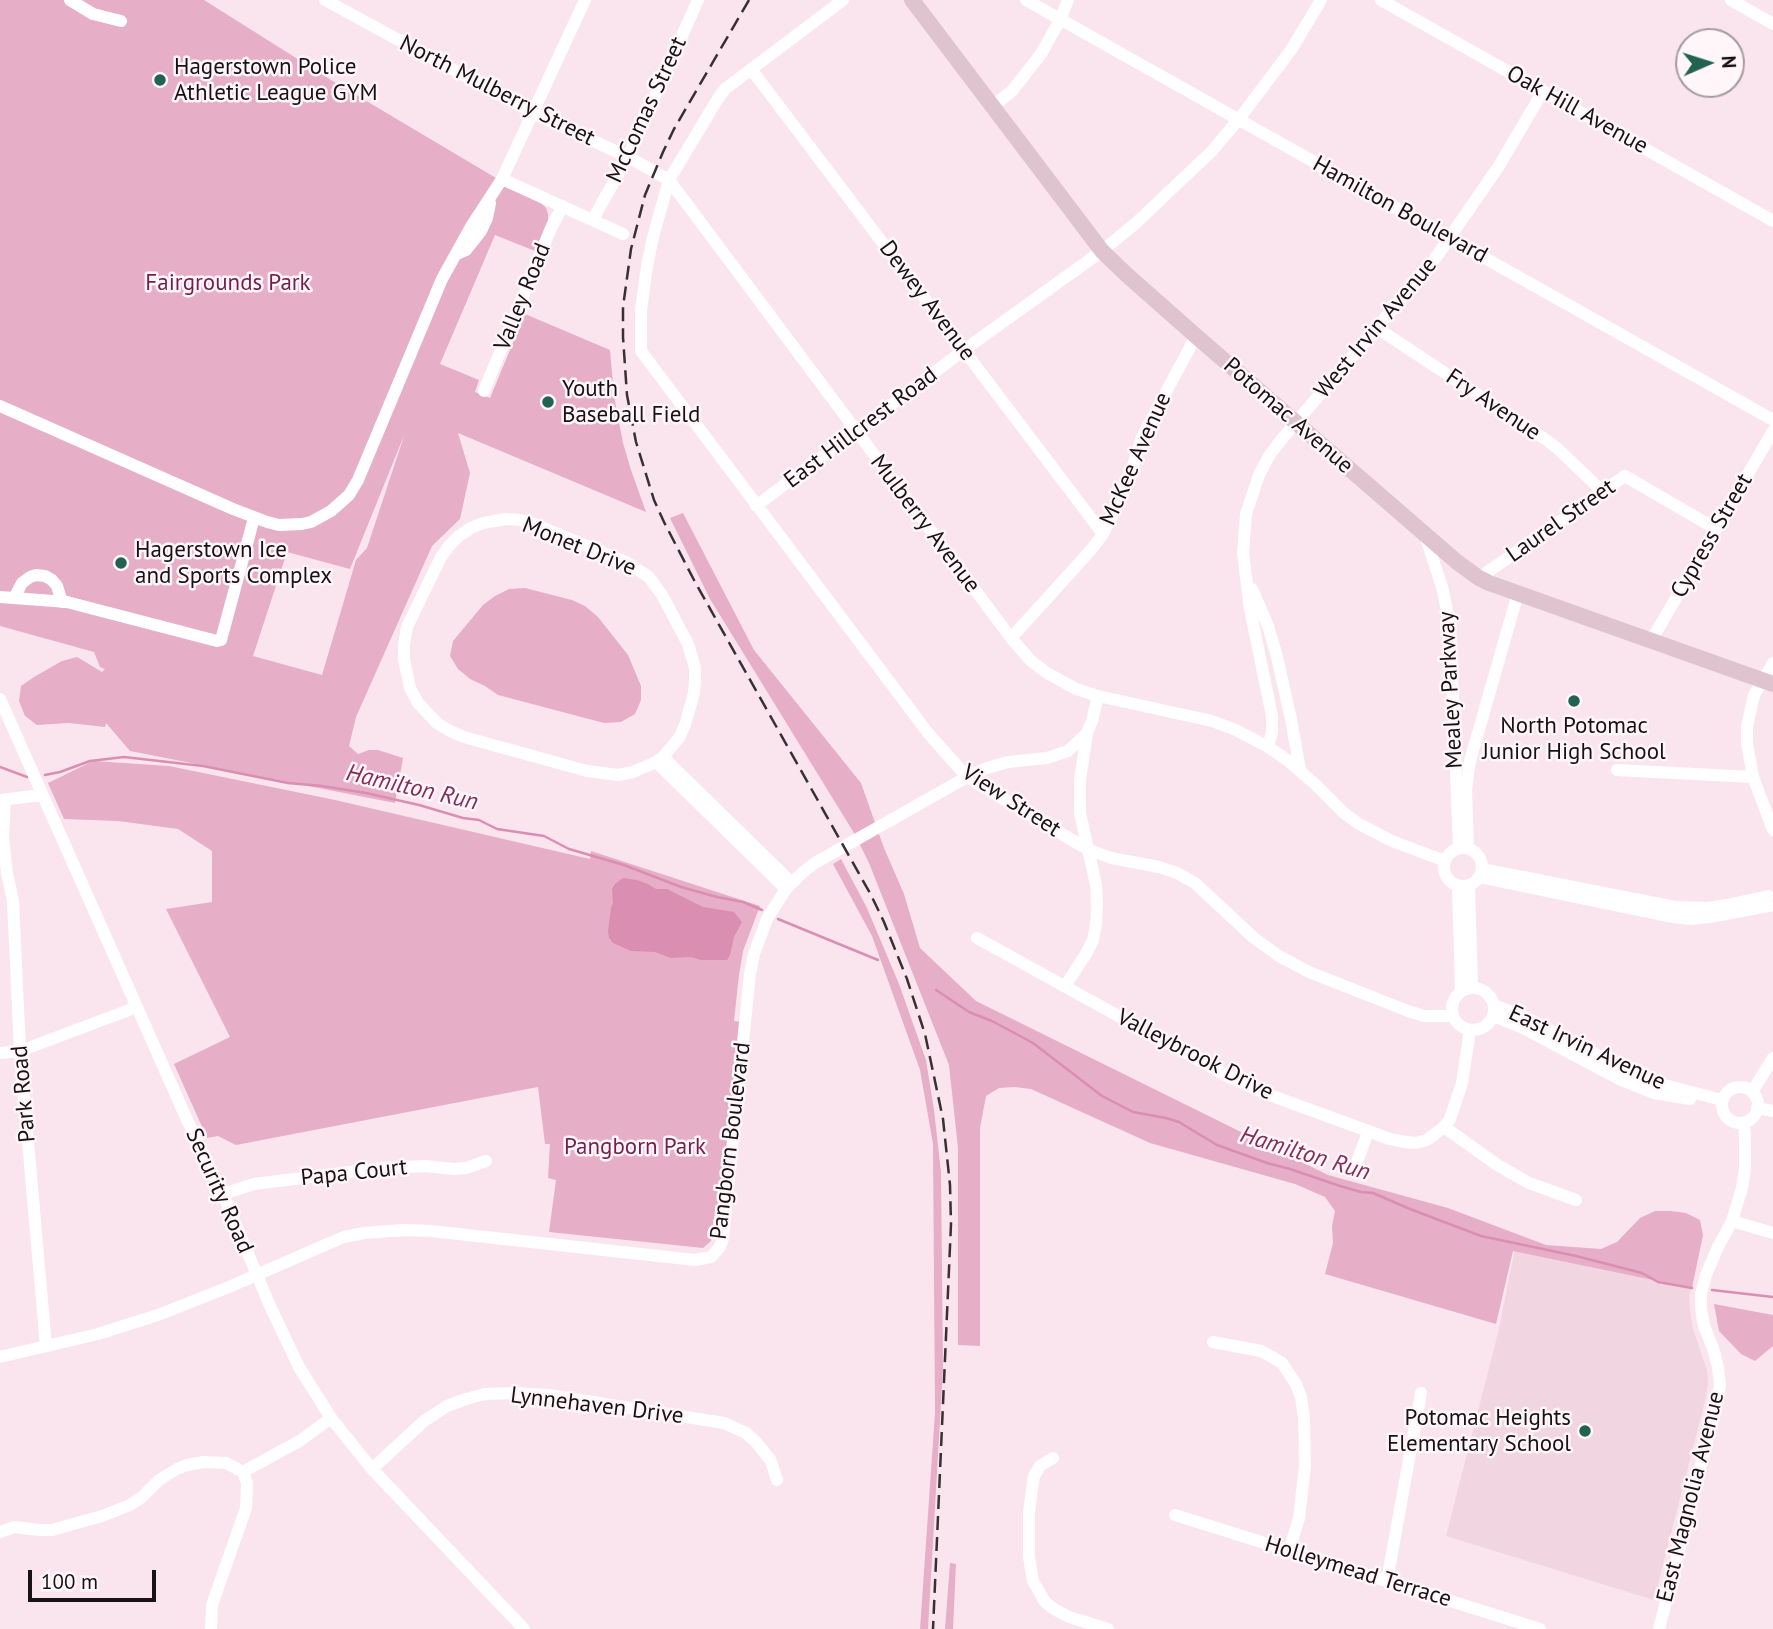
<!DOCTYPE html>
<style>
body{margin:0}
#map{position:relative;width:1773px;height:1629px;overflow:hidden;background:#fae5ee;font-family:"PT Sans",sans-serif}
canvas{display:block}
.north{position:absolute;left:1675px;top:28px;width:70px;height:70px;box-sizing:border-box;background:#fff6fa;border:2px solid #a39b9e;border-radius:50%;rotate:87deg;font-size:19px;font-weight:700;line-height:28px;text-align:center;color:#181215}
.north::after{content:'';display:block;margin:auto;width:24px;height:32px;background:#226250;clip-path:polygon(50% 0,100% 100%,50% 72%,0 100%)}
.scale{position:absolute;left:28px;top:1570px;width:128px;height:32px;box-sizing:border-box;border:4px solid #181215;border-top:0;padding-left:9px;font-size:21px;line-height:24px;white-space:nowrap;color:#181215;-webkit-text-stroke:5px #fff6fa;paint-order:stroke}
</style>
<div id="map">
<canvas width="1773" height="1629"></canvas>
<div class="north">N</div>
<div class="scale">100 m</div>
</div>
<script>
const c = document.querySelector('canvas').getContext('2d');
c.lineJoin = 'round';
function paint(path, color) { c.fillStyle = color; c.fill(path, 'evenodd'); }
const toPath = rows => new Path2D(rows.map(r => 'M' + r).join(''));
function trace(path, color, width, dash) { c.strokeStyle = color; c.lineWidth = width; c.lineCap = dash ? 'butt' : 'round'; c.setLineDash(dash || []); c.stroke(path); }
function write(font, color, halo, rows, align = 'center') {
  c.font = font + ' "PT Sans",sans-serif'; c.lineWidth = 5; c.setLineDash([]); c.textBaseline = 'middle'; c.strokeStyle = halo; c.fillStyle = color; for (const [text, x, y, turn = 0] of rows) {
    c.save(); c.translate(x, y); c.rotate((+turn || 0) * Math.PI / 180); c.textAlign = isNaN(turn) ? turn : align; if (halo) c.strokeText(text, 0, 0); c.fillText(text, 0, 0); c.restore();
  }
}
const built = toPath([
 [1516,1243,1642,1273,1658,1282,1692,1288,1689,1295,1690,1311,1693,1329,1707,1370,1708,1385,1705,1401,1654,1600,1446,1536,1499,1329]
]);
const green = toPath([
 [0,0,204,0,331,80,496,178,541,203,546,208,548,214,548,220,535,251,495,235,440,364,479,380,475,392,490,398,525,314,610,350,614,396,623,443,631,470,646,512,458,433,470,473,460,519,432,546,356,717,349,746,358,754,369,750,378,750,403,758,395,803,130,751,106,723,105,727,69,723,37,725,25,716,19,701,21,686,34,677,62,661,77,657,102,672,105,669,100,667,94,652,0,626],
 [405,433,367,548,356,560,322,675,253,656,287,552,350,569],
 [683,513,754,650,861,783,884,848,904,894,920,948,976,1001,1328,1175,1448,1208,1546,1245,1601,1249,1617,1242,1640,1218,1655,1211,1671,1211,1686,1213,1700,1220,1703,1235,1692,1288,1513,1251,1496,1324,1325,1274,1333,1243,1332,1226,1335,1211,1325,1197,1295,1184,1150,1143,1031,1089,1015,1087,999,1088,986,1096,980,1128,980,1346,958,1345,958,1148,949,1065,869,863,854,833,710,599,670,518],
 [525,588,572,600,585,606,598,617,628,655,641,686,641,700,635,714,621,722,604,723,498,695,485,686,470,679,458,669,450,656,453,641,483,605,495,596,509,589],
 [93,761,169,766,335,800,590,859,591,851,760,906,743,951,739,975,734,1021,742,1022,721,1214,714,1216,711,1241,703,1248,549,1232,556,1180,548,1178,550,1144,545,1144,538,1087,236,1145,218,1136,207,1138,174,1064,230,1037,166,909,212,902,212,851,178,829,118,821,64,819,48,783],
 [841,859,867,908,899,984,926,1060,934,1110,941,1172,943,1368,928,1629,920,1629,935,1413,933,1144,920,1070,872,936,833,864],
 [1714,1304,1773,1315,1773,1346,1755,1361,1741,1354,1719,1331],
 [950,1563,956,1564,953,1629,945,1629]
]);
const water = toPath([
 [623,878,637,880,648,884,656,889,667,889,703,907,734,912,742,922,734,937,730,955,727,960,701,960,690,957,671,958,655,952,631,951,613,943,609,938,608,931,611,908,613,903,612,889,615,884]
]);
const stream = toPath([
 [0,767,27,777],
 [45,775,60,772,90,761,124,757,203,766,288,783,322,786,366,793,419,805,463,818,479,820,497,829,544,836,569,849,624,865,681,887,717,897,743,902,762,910],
 [778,919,878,960],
 [936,990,969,1012,992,1021,1033,1043,1102,1096,1133,1112,1166,1118,1179,1122,1217,1145,1267,1163,1290,1169,1340,1186,1361,1192,1373,1193,1410,1209,1481,1236,1576,1256,1642,1273,1658,1282,1692,1288],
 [1712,1290,1773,1297]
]);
const minor = toPath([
 [70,0,93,14,121,21],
 [325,0,533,113,628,157,669,180,1011,638,1031,661,1047,673,1076,689,1098,696,1212,721,1236,730,1268,747,1287,760,1315,784,1344,813,1359,824,1392,841,1445,861],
 [843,0,725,89,717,100,669,180,653,237,647,266,641,310,641,351,928,733,967,777,1087,849,1111,858,1159,867,1177,873,1195,883,1254,938,1279,956,1309,972,1408,1011,1424,1016,1453,1016],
 [1026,0,1773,420],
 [1381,0,1773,221],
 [1731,0,1773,24],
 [751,69,1103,534],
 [993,106,1012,91,1041,54,1060,20,1068,0],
 [502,179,623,234],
 [593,219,628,157,698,0],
 [459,253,466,250,481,231,487,218,490,203],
 [1377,328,1545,439,1557,448,1603,492],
 [484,391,552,226,563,206],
 [0,406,233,509,267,522,279,525,302,524,311,522,331,511,349,495,358,480,442,279,472,225,502,179,585,0],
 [756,506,964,350,1102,251,1136,223,1212,151,1239,119,1291,50,1321,0],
 [506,519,520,520,534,524,626,562,649,577,662,595,688,644,695,668,695,679,694,693,685,725,679,738,663,757,656,762,633,772,618,775,587,771,464,737,450,731,437,723,418,703,410,688,404,659,404,645,407,627,441,557,449,546,459,536,471,528,483,523,506,519],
 [1425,535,1442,587,1450,624,1459,848],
 [1479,578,1625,476,1716,529],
 [1252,589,1268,626,1276,653,1291,719,1300,770],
 [0,597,67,602,217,641,221,640,254,518],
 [14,598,22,583,30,577,36,575,45,576,52,580,57,586,62,602],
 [1011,638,1091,550,1103,534,1126,488,1142,437,1196,336],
 [1651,641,1773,431],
 [1773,663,1754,695,1747,727,1747,743,1753,777,1773,830],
 [0,699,188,1122,223,1194,270,1306,299,1367,331,1418,372,1469,524,1629],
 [1268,747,1272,732,1272,716,1250,609,1243,553,1246,514,1259,475,1269,456,1281,440,1432,263,1499,166,1543,91],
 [663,757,792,883],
 [656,762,786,889],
 [1617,770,1753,777],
 [0,800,42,795],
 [5,800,3,837,7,873,13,901,20,1051,46,1346],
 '1444 867a19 19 0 1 1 38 0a19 19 0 1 1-38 0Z',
 [1468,848,1466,789,1470,761,1518,593],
 [1482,869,1675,907,1708,908,1727,905,1768,896],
 [1480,877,1673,917,1691,919,1709,917,1769,906],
 [1458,886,1461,991],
 [1469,886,1472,988],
 [977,938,1229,1077,1267,1094,1390,1139,1405,1142,1416,1143,1427,1140,1444,1127,1450,1119,1462,1083,1470,1030],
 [1065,986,1086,954,1093,940,1096,924,1097,905,1096,885,1080,813,1080,780,1087,733],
 '1452 1009a21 21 0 1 1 42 0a21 21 0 1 1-42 0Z',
 [1494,1005,1525,1017,1640,1077,1657,1083,1722,1100],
 [1493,1016,1521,1027,1621,1080,1654,1093,1690,1099],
 [0,1053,20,1051,137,1007],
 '1722 1105a18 18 0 1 1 36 0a18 18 0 1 1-36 0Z',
 [1752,1092,1773,1058],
 [1757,1108,1773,1111],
 [1444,1127,1496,1164,1513,1174,1529,1183,1576,1200],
 [1358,1159,1368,1132],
 [223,1194,254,1184,383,1168,425,1166,454,1169,466,1168,486,1161],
 [1732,1221,1773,1233],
 [1213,1342,1261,1351,1272,1357,1282,1363,1296,1384,1301,1397,1304,1418,1305,1466,1299,1518,1289,1551],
 [0,1357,98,1334,158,1315,229,1287,325,1245,344,1237,364,1233,404,1230,431,1231,695,1260,711,1257,720,1247,723,1238,750,974,754,954,767,919,786,889,802,873,815,863,967,777,987,768,1008,762,1047,758,1068,751,1087,733,1092,721,1098,696],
 [1053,1458,1040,1466,1034,1476,1032,1489,1029,1513,1029,1557,1033,1581,1045,1602,1054,1609,1069,1617,1108,1629],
 [372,1469,424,1421,447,1406,466,1399,485,1394,513,1393,549,1395,724,1423,746,1433,757,1443,771,1461,777,1480],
 [243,1472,301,1440,331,1418],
 [1175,1515,1540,1629],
 [0,1532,14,1527,40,1530,52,1530,102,1516,130,1505,142,1497,159,1480,177,1469,187,1465,203,1462,226,1463,243,1472,247,1483,246,1508,212,1605,211,1629],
 [1387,1581,1421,1393],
 [1659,1629,1717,1402,1720,1385,1718,1367,1713,1348,1704,1326,1701,1309,1701,1294,1706,1275,1718,1247,1732,1221,1742,1188,1745,1169,1745,1139,1744,1123]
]);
const major = toPath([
 [912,0,1102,251,1127,275,1196,336,1457,562,1479,578,1489,583,1773,684]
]);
const rail = toPath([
 [749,0,674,129,663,152,645,195,631,249,623,307,623,337,627,395,636,442,654,500,664,522,695,582,871,895,884,922,907,979,925,1034,943,1119,950,1185,951,1224,933,1629]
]);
const markers = [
 [160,80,7,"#226250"],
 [548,402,7,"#226250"],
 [121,563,7,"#226250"],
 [1574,701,7,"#226250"],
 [1585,1431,7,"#226250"]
];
const poiNames = [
 ["Hagerstown Police",174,67],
 ["Athletic League GYM",174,93],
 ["Youth",562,389],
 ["Baseball Field",562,415],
 ["Hagerstown Ice",135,550],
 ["and Sports Complex",135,576],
 ["North Potomac",1574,726,"center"],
 ["Junior High School",1574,752,"center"],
 ["Potomac Heights",1571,1418,"right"],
 ["Elementary School",1571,1444,"right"]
];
const streetNames = [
 ["North Mulberry Street",497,91,27],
 ["McComas Street",647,110,-65],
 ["Oak Hill Avenue",1577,110,29],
 ["Hamilton Boulevard",1400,210,29],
 ["Valley Road",523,297,-68],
 ["Dewey Avenue",927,301,53],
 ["West Irvin Avenue",1376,328,-50],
 ["Fry Avenue",1493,405,34],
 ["Potomac Avenue",1288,416,41],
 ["East Hillcrest Road",861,428,-37],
 ["McKee Avenue",1136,459,-66],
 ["Laurel Street",1561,521,-35],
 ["Mulberry Avenue",925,524,53],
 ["Cypress Street",1712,536,-60],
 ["Monet Drive",579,547,22],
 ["Mealey Parkway",1451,690,-93],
 ["View Street",1011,801,33],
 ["East Irvin Avenue",1587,1048,25],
 ["Valleybrook Drive",1195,1055,27],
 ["Park Road",24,1094,-95],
 ["Pangborn Boulevard",731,1141,-83],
 ["Papa Court",354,1173,-6],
 ["Security Road",219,1191,66],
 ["Lynnehaven Drive",597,1406,7],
 ["East Magnolia Avenue",1691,1497,-76],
 ["Holleymead Terrace",1358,1572,17]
];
const parkNames = [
 ["Fairgrounds Park",228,283],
 ["Pangborn Park",635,1147]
];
const waterNames = [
 ["Hamilton Run",412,788,13],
 ["Hamilton Run",1305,1154,17]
];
paint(built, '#f1d5e0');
paint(green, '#e7aec7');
paint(water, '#da8eb1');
trace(stream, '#da8eb1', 2.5);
trace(minor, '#fff', 12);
trace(major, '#dfc4cf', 16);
trace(rail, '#383034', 2.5, [14, 7]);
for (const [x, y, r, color] of markers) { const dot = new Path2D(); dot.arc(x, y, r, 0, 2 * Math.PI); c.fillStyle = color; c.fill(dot); trace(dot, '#fff6fa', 2.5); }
write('23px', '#181215', '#fff6fa', poiNames, 'left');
write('23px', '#181215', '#fff6fa', streetNames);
write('23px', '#751d4e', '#fff6fa', parkNames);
write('italic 24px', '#852c5b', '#fff6fa', waterNames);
</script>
